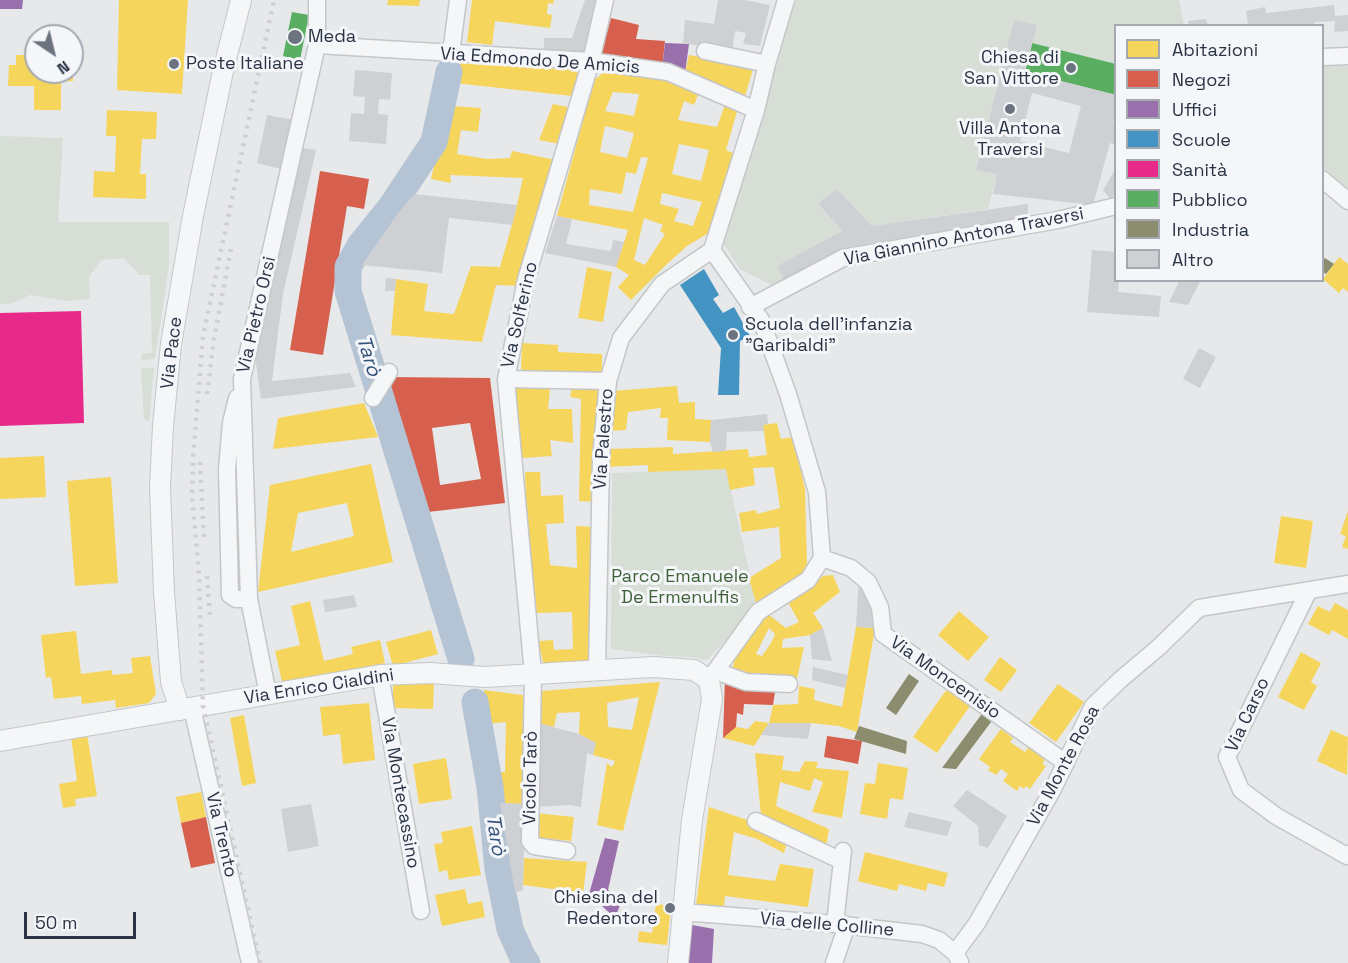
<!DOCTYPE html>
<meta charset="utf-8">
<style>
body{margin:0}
#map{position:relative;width:1348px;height:963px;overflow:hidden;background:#e6e8ea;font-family:"Space Grotesk",sans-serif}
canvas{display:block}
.legend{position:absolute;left:1114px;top:24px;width:210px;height:258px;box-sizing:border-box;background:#f4f6f9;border:2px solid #a4a8b1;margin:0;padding:8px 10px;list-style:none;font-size:18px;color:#2b3445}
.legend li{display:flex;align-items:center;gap:12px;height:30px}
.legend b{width:30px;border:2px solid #a4a8b1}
.north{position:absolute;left:24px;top:24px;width:60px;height:60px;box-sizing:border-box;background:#f4f6f9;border:2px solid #a4a8b1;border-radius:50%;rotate:145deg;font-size:16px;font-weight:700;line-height:24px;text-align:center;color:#2b3445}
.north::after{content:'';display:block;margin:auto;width:21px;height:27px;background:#6c737f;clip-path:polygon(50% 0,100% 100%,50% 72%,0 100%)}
.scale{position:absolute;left:24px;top:912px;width:112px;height:27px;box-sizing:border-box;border:3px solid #2b3445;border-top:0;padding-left:8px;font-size:18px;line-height:21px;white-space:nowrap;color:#2b3445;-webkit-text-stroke:4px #f4f6f9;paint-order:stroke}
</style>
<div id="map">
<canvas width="1348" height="963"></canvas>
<ul class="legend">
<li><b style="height:16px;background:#f6d55c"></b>Abitazioni</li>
<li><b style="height:16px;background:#d6604d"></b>Negozi</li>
<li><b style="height:16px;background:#9970ab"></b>Uffici</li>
<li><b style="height:16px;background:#4393c3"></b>Scuole</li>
<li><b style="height:16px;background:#e7298a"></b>Sanità</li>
<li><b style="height:16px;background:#5aae61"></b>Pubblico</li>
<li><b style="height:16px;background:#8c8c6e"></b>Industria</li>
<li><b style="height:16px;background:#ced0d3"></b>Altro</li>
</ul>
<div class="north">N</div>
<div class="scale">50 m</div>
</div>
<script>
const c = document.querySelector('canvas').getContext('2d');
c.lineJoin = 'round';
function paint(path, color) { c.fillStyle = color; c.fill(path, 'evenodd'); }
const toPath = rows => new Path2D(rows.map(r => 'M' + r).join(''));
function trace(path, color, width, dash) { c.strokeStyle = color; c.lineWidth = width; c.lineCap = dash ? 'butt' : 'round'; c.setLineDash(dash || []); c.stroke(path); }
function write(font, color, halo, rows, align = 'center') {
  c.font = font + ' "Space Grotesk",sans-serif'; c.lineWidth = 6; c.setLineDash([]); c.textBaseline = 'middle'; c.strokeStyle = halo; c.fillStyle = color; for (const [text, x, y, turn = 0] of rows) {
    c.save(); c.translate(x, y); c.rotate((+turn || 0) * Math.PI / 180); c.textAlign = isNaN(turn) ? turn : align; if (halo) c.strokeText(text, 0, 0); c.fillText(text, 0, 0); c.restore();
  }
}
const green = toPath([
 [796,0,1179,0,1184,25,1116,26,1115,64,1032,43,1014,20,976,169,997,174,988,209,872,226,837,189,818,205,842,231,777,266,784,281,774,286,740,269,723,243],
 [1348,66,1348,188,1322,166,1323,66],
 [0,136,63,138,58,222,169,222,169,265,155,358,141,361,142,354,152,353,150,275,138,275,138,272,123,258,101,260,89,277,90,298,88,299,69,301,30,295,10,304,0,304],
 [141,368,154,368,149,422,144,419],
 [726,469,757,606,707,660,692,657,664,656,611,649,612,473]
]);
const homes = toPath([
 [119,0,188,0,182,94,117,90],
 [388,0,420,0,419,6,387,5],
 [472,0,554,0,553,4,548,3,547,14,552,15,550,28,495,21,492,45,467,42],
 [16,55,36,55,36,72,73,72,73,81,61,81,61,110,34,110,34,86,8,86,9,65,16,65],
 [689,55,754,66,745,96,685,73],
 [456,63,575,70,580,76,572,96,455,83],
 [603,73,656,77,699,92,694,105,684,101,678,120,717,127,726,102,738,108,726,150,737,155,712,231,687,246,667,264,631,300,618,287,629,275,616,267,628,230,557,216,594,80],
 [613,92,639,94,634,116,605,111],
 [605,126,634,133,627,158,600,152],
 [679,144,709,150,701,181,672,174],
 [641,157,648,158,633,212,589,205,590,189,622,194,626,172,636,174],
 [662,193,702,202,693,226,674,221,679,209,660,204],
 [644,218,663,225,660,231,665,234,645,265,634,260],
 [553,104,572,108,560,144,539,140],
 [452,106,481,108,478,132,461,130,457,154,487,159,510,158,512,151,556,160,519,286,496,285,482,342,391,335,396,279,428,284,424,311,454,314,471,266,500,267,515,214,523,178,450,175,451,183,431,179,443,127,450,129],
 [107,110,157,112,156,139,142,139,140,174,146,174,146,199,93,197,94,171,115,172,116,136,106,136],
 [1339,257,1348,264,1348,292,1343,288,1339,293,1323,279],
 [587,267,612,272,603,322,578,318],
 [522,343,558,345,558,352,602,354,602,373,521,371],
 [514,385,550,389,548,409,572,409,573,443,550,440,552,456,522,458],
 [677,386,679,403,695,402,695,419,711,420,710,442,667,440,668,418,660,418,661,408,628,412,626,430,608,431,613,391],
 [600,387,597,502,579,501,581,399,570,397,572,388],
 [364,403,378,437,273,449,278,418],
 [777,423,781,439,793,437,805,489,807,566,806,572,757,606,749,578,781,558,779,527,742,532,739,513,756,510,757,514,780,508,774,467,753,468,755,485,730,490,726,469,648,472,648,465,606,467,609,449,673,447,673,454,748,449,749,457,767,455,763,425],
 [44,456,46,497,0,499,0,458],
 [371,464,393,562,258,592,270,485],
 [347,503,354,536,291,552,298,513],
 [525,472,540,472,541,496,563,495,564,523,546,524,550,565,577,568,576,526,596,527,588,665,544,666,538,641,553,640,554,650,573,649,572,612,536,613,527,525],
 [111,477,118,583,75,586,67,481],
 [1348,511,1348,549,1342,547,1346,536,1340,534],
 [1281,516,1313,521,1306,568,1274,563],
 [833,575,840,592,813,613,823,628,810,635,783,639,782,648,804,647,797,679,775,679,732,671,737,648,752,627,769,615,786,628,799,622,788,602,823,576],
 [769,628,775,634,771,643,762,656,756,654],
 [310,601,324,661,353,654,351,647,380,640,385,663,283,686,275,651,300,645,291,606],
 [1335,603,1348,610,1348,639,1332,630,1329,635,1308,624,1318,606,1330,612],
 [959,611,989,637,968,661,938,635],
 [856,627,875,628,857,732,839,726,811,723,769,723,754,746,723,738,736,727,748,729,755,721,769,723,773,705,798,704,799,686,815,689,814,700,842,707],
 [431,630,438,654,393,666,386,642],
 [76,631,81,674,112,670,112,675,133,673,131,658,150,656,156,694,149,703,116,708,115,700,82,704,81,696,54,699,51,677,46,678,41,635],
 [1301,652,1321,663,1311,682,1317,686,1304,710,1278,697],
 [1000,657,1017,670,1001,692,984,680],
 [393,682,434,683,433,709,393,708],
 [660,682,623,831,597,825,607,763,612,767,615,761,593,755,596,743,579,734,580,712,557,713,554,727,538,723,541,691],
 [639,697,632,730,608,727,607,703],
 [1058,684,1084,702,1056,742,1029,723],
 [947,689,970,706,937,753,913,737],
 [484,690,530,696,525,804,500,803,496,772,505,772,506,722,487,724],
 [369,703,375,760,343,764,340,734,323,736,320,707],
 [244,715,256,783,242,786,230,718],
 [1001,729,1013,738,1010,742,1025,752,1031,744,1044,753,1041,757,1045,760,1042,764,1046,766,1030,789,1026,786,1024,789,1020,786,1017,791,1003,781,1008,774,1001,769,996,775,988,770,990,767,979,759],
 [1331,730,1348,737,1347,775,1317,761],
 [87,734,97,796,75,799,76,806,63,808,59,784,77,781,71,737],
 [755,753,784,756,782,770,799,772,805,761,818,762,816,768,849,771,842,818,812,812,823,782,814,778,810,791,780,782,776,806,829,829,826,847,761,815],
 [446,758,452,799,419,804,413,764],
 [878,763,908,768,903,800,890,798,887,819,860,814,865,783,875,784],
 [201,792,206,817,181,823,176,797],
 [709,807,759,824,787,842,784,853,757,839,734,832,728,875,775,881,780,864,814,869,808,907,725,896,724,907,696,905],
 [535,813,574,817,571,841,532,837],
 [472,826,481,875,449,880,447,870,439,872,434,844,443,843,441,832],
 [865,852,948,873,944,887,928,883,926,891,899,884,897,891,858,881],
 [524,858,587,862,583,893,523,885],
 [465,889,468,904,482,901,485,917,442,926,435,895],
 [656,904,671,906,667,945,638,942,639,931,652,933]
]);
const shops = toPath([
 [611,18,639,25,636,39,665,41,662,69,601,55],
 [320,171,369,179,364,209,347,206,323,355,290,350],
 [386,377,490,378,505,503,428,512],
 [470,423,481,479,440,485,432,428],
 [725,678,776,686,773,705,744,704,743,715,737,713,736,727,723,738],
 [827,736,862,741,858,764,824,757],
 [206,817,215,863,191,868,181,823]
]);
const offices = toPath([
 [0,0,23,0,22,9,0,9],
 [665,43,689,44,685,73,662,69],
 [605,838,619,841,608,890,622,900,615,918,589,894],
 [687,924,714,929,712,963,685,963]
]);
const schools = toPath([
 [704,269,719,295,713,299,723,313,734,307,750,336,740,341,739,395,718,395,721,348,680,285]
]);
const health = toPath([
 [81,311,84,423,0,426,0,313]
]);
const public = toPath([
 [292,12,309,15,300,60,283,56],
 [1032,43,1116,64,1116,95,1025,72]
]);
const industry = toPath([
 [1325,258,1334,264,1326,274,1322,271,1322,261],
 [909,674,919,681,896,715,886,708],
 [984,711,994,718,956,769,942,768],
 [859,726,907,741,906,754,854,739]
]);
const river = toPath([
 [449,72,434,142,391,207,361,244,348,267,348,291,461,659],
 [475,702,490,787,498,869,510,929,523,958,527,963]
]);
const building = toPath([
 [585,0,598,0,585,52,544,51,544,38,572,38],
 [718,0,744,0,770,5,760,46,743,44,746,33,735,31,732,51,683,43,685,20,714,24],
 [1334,5,1335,16,1348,15,1348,31,1334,32,1335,21,1315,22,1315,26,1243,26,1248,23,1246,11,1265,7,1266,13],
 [1206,19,1208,26,1189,26,1188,21],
 [1014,20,1037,25,1025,72,1116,95,1116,113,1113,122,1116,123,1116,145,1110,143,1093,205,993,194,997,174,976,170],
 [1032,93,1081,106,1069,153,1020,141],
 [355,70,392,73,390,100,379,99,378,114,388,115,386,144,349,141,351,113,364,114,365,97,353,96],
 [267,115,294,120,285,170,257,163],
 [301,148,316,150,283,294,272,381,350,373,356,387,261,399,254,349,285,228],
 [1116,168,1116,193,1110,199,1103,190],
 [837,189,872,226,1028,204,1028,219,784,281,777,266,842,231,818,204],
 [414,194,517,205,512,225,449,218,442,273,362,265,398,213],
 [557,216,572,219,566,244,611,251,613,240,624,242,616,267,545,253],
 [1092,250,1116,252,1116,280,1119,280,1118,292,1161,296,1159,317,1087,312],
 [386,278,396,279,395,291,385,291],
 [1180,280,1201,280,1188,305,1169,302],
 [1199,348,1216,357,1200,388,1183,379],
 [767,414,768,424,763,425,764,431,727,432,726,451,713,452,710,442,711,420],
 [859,578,873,599,875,628,856,627],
 [354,595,357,607,325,612,323,600],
 [823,628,832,661,812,659,810,635],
 [813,667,848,675,845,688,812,680],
 [538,723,579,734,596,743,593,755,587,753,581,807,569,805,536,807],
 [769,723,811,723,808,739,761,735],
 [967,790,1007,816,988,848,979,845,978,826,953,806],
 [500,803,525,804,523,891,515,892],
 [311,804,319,846,288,852,281,809],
 [909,812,952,822,947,836,904,827]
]);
const minor = toPath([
 [317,45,591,61,668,72,756,110],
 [705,51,767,64],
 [451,53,458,0],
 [1322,57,1348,56],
 [1322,179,1348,201],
 [712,250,756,110,767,64,786,0],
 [750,307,843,258,1058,220,1116,206],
 [506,379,608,381],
 [237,398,231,423,227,469,230,595,236,599,249,599],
 [373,398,389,372],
 [822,558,851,568,868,582,880,607,883,634,1066,763],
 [1308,592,1227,757,1241,790,1276,816,1347,856,1348,854],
 [597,670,601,458,608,381,621,338,662,284,712,250],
 [716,671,746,682,789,684],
 [380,675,421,911],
 [709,680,758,612,808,580,822,558,817,492,788,394,761,320,712,250],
 [268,695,249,599,242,379,317,45,317,0],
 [192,708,250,963],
 [756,821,842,861],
 [567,851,534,846,530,841,533,674,506,379,526,280,591,61,605,0],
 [682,912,835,924,922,934,939,940,955,953,960,962],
 [835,924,843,851],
 [955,953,977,923,1053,789,1093,706,1120,680,1159,647,1199,608,1348,584],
 [834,963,847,925]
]);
const tertiary = toPath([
 [180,710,171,682,164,592,160,487,163,426,171,344,193,216,223,71,241,0],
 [0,741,380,675,430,673,485,677,653,667,694,670,709,680,712,699,692,820,678,963]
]);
const rail = toPath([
 [207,394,214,339,232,243],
 [200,462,204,540],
 [207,576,210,615],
 [260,963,203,706,199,574,192,496,193,458,203,336,274,0]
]);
const markers = [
 [295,37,8,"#6c737f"],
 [174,64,6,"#6c737f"],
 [1071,68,6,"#6c737f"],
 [1010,109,6,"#6c737f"],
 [733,335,6,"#6c737f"],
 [670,908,6,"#6c737f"]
];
const poiNames = [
 ["Meda",308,37],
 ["Chiesa di",1059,58,"right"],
 ["San Vittore",1059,79,"right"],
 ["Poste Italiane",186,64],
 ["Villa Antona",1010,129,"center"],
 ["Traversi",1010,150,"center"],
 ["Scuola dell'infanzia",745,325],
 ["\"Garibaldi\"",745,346],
 ["Chiesina del",658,898,"right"],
 ["Redentore",658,919,"right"]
];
const streetNames = [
 ["Via Edmondo De Amicis",540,61,4],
 ["Via Giannino Antona Traversi",964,237,-11],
 ["Via Pietro Orsi",257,315,-77],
 ["Via Solferino",520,315,-77],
 ["Via Pace",172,353,-83],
 ["Via Palestro",604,439,-86],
 ["Via Moncenisio",945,678,35],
 ["Via Enrico Cialdini",319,687,-9],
 ["Via Carso",1248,715,-65],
 ["Via Monte Rosa",1064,766,-62],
 ["Vicolo Tarò",531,778,-89],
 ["Via Montecassino",400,793,80],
 ["Via Trento",221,835,77],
 ["Via delle Colline",827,925,5]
];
const parkNames = [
 ["Parco Emanuele",680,577],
 ["De Ermenulfis",680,598]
];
const waterNames = [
 ["Tarò",368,356,73],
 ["Tarò",495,835,81]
];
paint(green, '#d6ded6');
paint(homes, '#f6d55c');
paint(shops, '#d6604d');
paint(offices, '#9970ab');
paint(schools, '#4393c3');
paint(health, '#e7298a');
paint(public, '#5aae61');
paint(industry, '#8c8c6e');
trace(river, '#b4c4d5', 27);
paint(building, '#ced0d3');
trace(minor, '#c4c6c8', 19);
trace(tertiary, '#c4c6c8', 22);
trace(minor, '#f5f6f7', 16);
trace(tertiary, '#f5f6f7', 20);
trace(rail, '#cecfd2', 4.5, [3, 6]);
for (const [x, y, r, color] of markers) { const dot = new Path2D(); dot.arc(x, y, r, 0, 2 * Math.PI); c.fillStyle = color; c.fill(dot); trace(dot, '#f4f6f9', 2); }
write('18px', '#2b3445', '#f4f6f9', poiNames, 'left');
write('18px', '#2b3445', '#f4f6f9', streetNames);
write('18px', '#3f6138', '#f4f6f9', parkNames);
write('italic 20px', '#34527a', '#f4f6f9', waterNames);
</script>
